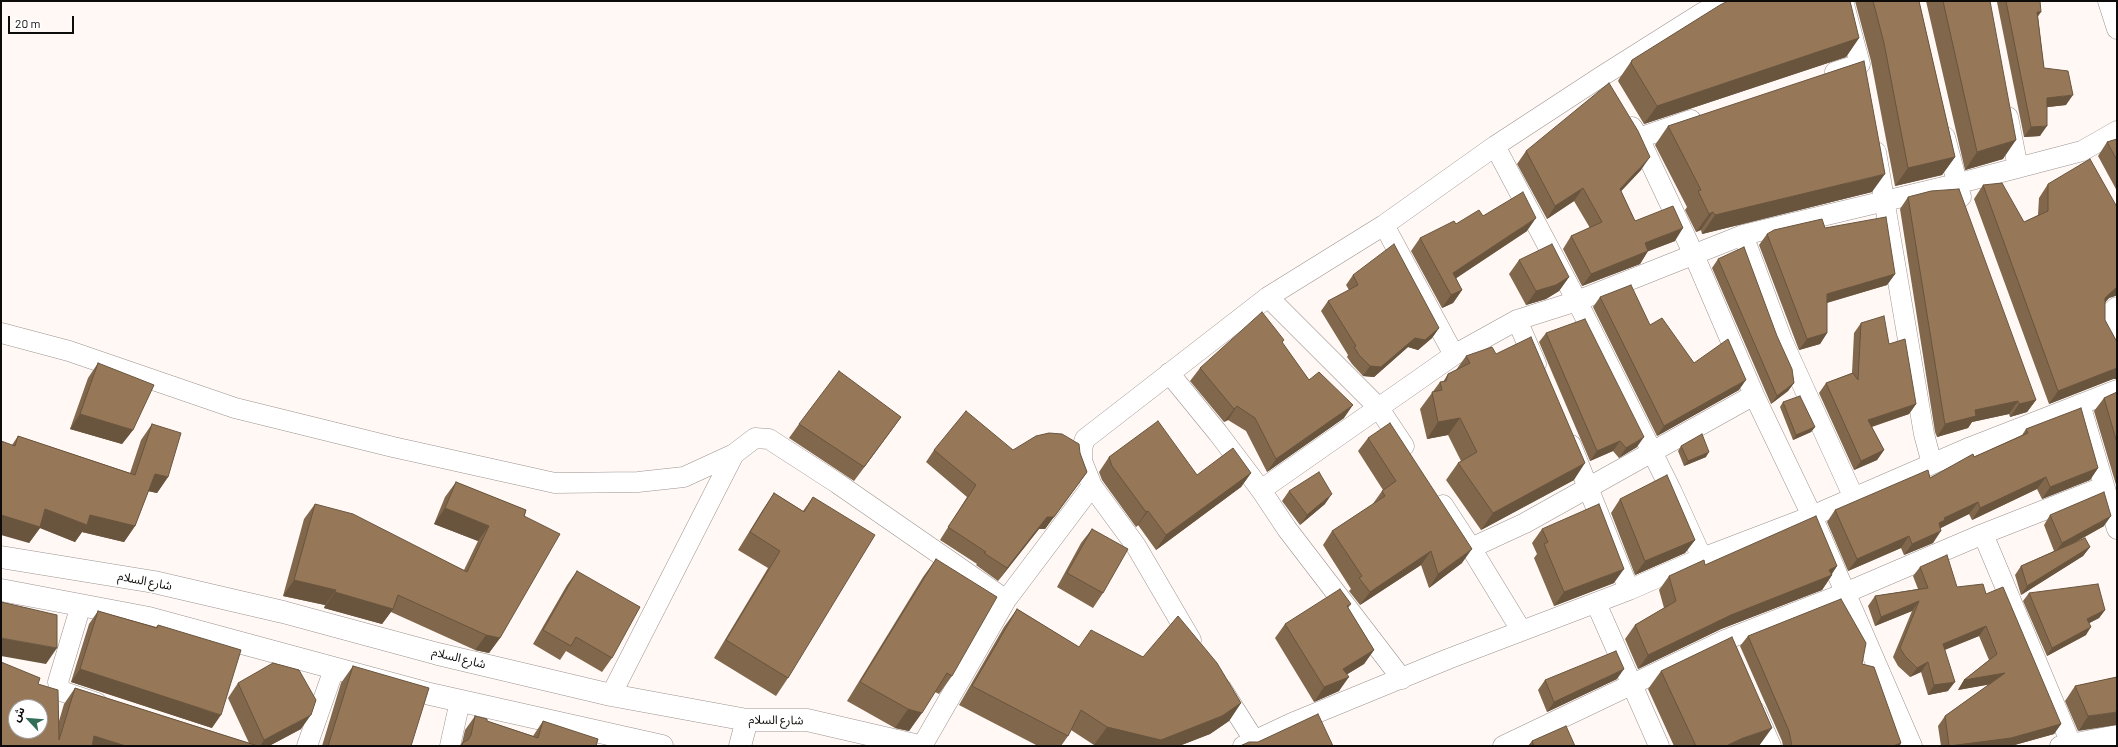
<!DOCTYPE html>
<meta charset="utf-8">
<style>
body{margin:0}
#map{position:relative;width:2118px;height:747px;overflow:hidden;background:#fff8f5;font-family:Barlow,"Noto Sans Arabic",sans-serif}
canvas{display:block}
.frame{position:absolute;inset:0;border:2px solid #0e0c0a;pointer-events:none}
.north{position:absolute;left:8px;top:699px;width:40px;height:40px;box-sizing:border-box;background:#fff;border:1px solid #9f9e9d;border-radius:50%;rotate:296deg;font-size:11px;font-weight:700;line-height:16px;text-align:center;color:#0e0c0a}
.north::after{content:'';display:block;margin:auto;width:14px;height:18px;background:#326e59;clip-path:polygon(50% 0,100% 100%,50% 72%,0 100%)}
.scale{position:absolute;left:8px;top:16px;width:66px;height:18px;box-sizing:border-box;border:2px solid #0e0c0a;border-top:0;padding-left:5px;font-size:12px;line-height:14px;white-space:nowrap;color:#0e0c0a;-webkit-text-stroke:3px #fff;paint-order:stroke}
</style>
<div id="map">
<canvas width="2118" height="747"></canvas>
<div class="frame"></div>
<div class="north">ش</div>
<div class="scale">20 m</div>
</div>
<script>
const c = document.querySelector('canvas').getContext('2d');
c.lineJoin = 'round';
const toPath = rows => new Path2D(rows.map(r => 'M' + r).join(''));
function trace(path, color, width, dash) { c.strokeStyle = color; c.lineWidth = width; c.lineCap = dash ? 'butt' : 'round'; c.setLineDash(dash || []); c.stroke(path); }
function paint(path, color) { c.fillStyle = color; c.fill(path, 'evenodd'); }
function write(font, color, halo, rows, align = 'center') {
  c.font = font + ' Barlow,"Noto Sans Arabic",sans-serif'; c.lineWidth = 3; c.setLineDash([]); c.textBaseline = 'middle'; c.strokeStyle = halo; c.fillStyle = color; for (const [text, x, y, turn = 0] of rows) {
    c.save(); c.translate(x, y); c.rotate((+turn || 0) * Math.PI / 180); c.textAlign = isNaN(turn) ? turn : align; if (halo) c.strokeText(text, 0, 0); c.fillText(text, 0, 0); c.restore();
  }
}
const street = toPath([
 [2108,1,2117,29],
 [1835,72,1860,64,1843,1],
 [2008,117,2018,168],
 [1632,127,1639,138,1691,120],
 [1945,137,1961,197],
 [1639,138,1694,255,1754,395,1812,516,1912,746],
 [1495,146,1577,301,1672,492,1702,558],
 [1876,152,1924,434,1932,464],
 [1384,225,1454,355],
 [1743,235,1782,340,1854,498],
 [1268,297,1378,407,1404,446],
 [2117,307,2106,317,2106,329,2117,350],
 [1517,320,1536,364],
 [1,333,69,351,235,408,393,447,555,483,638,482,684,477,734,454],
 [1169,373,1218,433,1261,490,1287,529,1402,679],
 [2080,404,2117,529],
 [1571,445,1629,590],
 [1261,490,1454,355,1517,320,1577,301,1743,235,1956,184,2082,151,2117,131],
 [1443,505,1471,548,1521,630],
 [1983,534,2072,746],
 [1471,548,1525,523,1754,395],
 [1006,600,1092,486],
 [1596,603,1659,746],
 [81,605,58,682,61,691,97,703],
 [1191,640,1136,546,1092,486,1082,461,1082,448,1085,439,1268,297,1384,225,1495,146,1602,76,1702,13,1726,1],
 [1221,688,1254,740],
 [611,695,734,454,755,438,769,439,837,483,1006,600,922,746],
 [1756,712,1771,746],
 [307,746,334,669],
 [450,746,460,701],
 [1243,746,1292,723,1448,659,1629,590,1702,558,1812,516,1971,447,2117,390],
 [1503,746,1725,640,1845,593,1983,534,2103,487],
 [2060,746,2117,735]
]);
const secondary = toPath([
 [1,557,154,582,283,612,438,654,611,695,747,720,807,720,919,746],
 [1,590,149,618,430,694,662,746],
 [740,746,747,720]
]);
const wall = toPath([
 [1855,1,1919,1,1955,157,1942,175,1895,186,1871,61],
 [1926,1,1990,1,2003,159,1965,170],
 [1997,1,2040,1,2038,17,2044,68,2066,105,2047,107,2040,136,2024,137,1997,2],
 [1859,38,1846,57,1644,124,1618,81,1619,79,1632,60],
 [1668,126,1872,192,1702,234,1701,230,1696,232,1685,210,1687,207,1655,145],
 [2117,139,2117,191,2098,156,2107,142],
 [1526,151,1641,170,1621,191,1635,221,1675,241,1648,251,1640,264,1582,286,1563,249,1571,236,1590,228,1574,201,1547,219,1517,164],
 [2048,184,2117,207,2117,296,2115,296,2109,298,2105,303,2105,320,2113,379,2049,404,1974,199,1983,185,2024,222,2038,215,2039,198],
 [1908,197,2036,400,2027,412,2010,417,2009,414,1972,422,1968,428,1937,437,1935,432,1900,209],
 [1483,216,1527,231,1456,278,1462,290,1453,303,1442,308,1411,251,1420,238,1456,224],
 [1825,228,1895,274,1887,285,1827,303,1827,333,1820,344,1799,350,1759,245,1767,234],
 [1718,259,1794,383,1788,391,1771,404,1712,268],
 [1519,260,1569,277,1559,291,1546,299,1526,305,1509,274],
 [1353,275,1439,328,1432,338,1418,350,1408,347,1374,377,1363,376,1352,364,1347,357,1348,355,1321,311,1328,301,1349,290,1346,285],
 [1600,297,1650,325,1694,363,1739,390,1657,436,1593,307],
 [1861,323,1889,344,1916,404,1909,414,1872,427,1884,450,1877,460,1854,470,1819,393,1826,383,1852,373,1854,333],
 [1546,333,1637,447,1619,458,1613,451,1590,461,1539,342],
 [1284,340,1282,343,1309,380,1344,418,1267,472,1246,431,1228,420,1224,422,1190,381,1200,368],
 [1496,354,1574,480,1481,530,1446,480,1458,463,1461,461,1448,435,1427,439,1420,409,1440,382,1443,382,1448,374,1456,370,1466,356],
 [98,363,133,430,122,444,70,429,88,378],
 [2117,392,2117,488,2094,411,2104,398],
 [1783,402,1815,427,1811,432,1793,440,1780,407],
 [901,417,854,481,789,438,799,424],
 [152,424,168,477,157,493,148,491,135,526,124,542,82,532,75,542,40,528,29,543,12,445,18,436,130,473,141,440],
 [2026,429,2098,468,2090,480,2042,499,2037,489,1972,520,1969,514,1940,528,1933,543,1904,555,1901,548,1848,571,1827,522,1835,510,1930,478,1974,457,2022,435],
 [1368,438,1462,563,1429,588,1421,565,1360,605,1349,591,1351,589,1323,545,1332,531,1372,505,1382,491,1383,490,1358,451],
 [1681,446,1706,457,1684,466,1678,451],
 [934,450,1013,450,1080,453,1087,472,1045,529,1039,529,998,581,976,565,977,564,940,540,967,497,926,462],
 [1109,457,1197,475,1251,473,1241,487,1156,550,1138,525,1136,527,1102,480,1099,472],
 [456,482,526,510,500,638,489,653,475,650,391,612,382,624,324,608,325,605,283,596,304,519,315,504,464,570,478,541,434,524,445,497],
 [1289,491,1325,504,1300,525,1282,501],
 [774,493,803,511,813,497,788,678,776,696,714,658,768,568,738,550,762,511],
 [1620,499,1695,540,1685,553,1635,575,1611,513],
 [2050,515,2104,526,2076,542,2090,547,2083,556,2021,595,2015,575,2021,566,2054,551,2044,525],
 [1092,529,1103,593,1093,608,1057,587,1081,543],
 [1542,529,1614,583,1554,606,1534,558,1537,554,1532,543],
 [936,559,952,676,939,694,935,692,909,731,895,728,847,701,923,577],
 [1705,565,1837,566,1832,574,1832,575,1822,590,1721,629,1638,669,1625,639,1635,625,1664,608,1659,590,1669,576],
 [1920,567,1957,587,1986,594,2061,724,2054,734,2011,746,1941,746,1938,726,1945,716,1990,684,1958,690,1964,680,1989,660,1979,636,1945,650,1948,691,1928,695,1921,672,1910,677,1898,666,1893,657,1912,611,1875,626,1868,606,1875,596,1918,589,1913,576],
 [577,571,612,658,602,672,566,651,560,660,533,644,567,585],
 [2029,593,2105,610,2099,618,2089,623,2086,635,2047,656,2023,601],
 [1351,604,1348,608,1374,650,1364,664,1347,674,1339,691,1314,702,1275,638,1285,624],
 [1017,609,1079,647,1143,657,1241,703,1229,721,1210,734,1179,746,1098,746,1094,745,1071,730,1068,736,1061,746,1038,746,959,705,1004,627],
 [98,611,156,627,158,625,212,728,71,682,89,624],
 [1748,636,1862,664,1901,743,1899,746,1783,746,1782,741,1740,646],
 [353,666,411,746,322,746,341,683],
 [1661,671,1759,746,1674,746,1648,689],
 [2117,677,2078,731,2065,701,2075,686],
 [1617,679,1547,712,1538,690,1545,680],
 [238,683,301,729,269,746,1,746,38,684,59,721,64,704,75,688,249,743,228,698],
 [475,716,487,721,533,736,543,721,596,746,460,746,462,743,465,730],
 [1532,741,1575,746,1528,746]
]);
const shadedWall = toPath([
 [2037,12,2041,12,2034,22],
 [1859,38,1846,57,1644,124,1657,106],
 [2073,95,2066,105,2040,108,2047,98],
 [2047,126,2040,136,2024,137,2031,127],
 [2016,140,2003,159,1965,170,1977,152],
 [1650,157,1641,170,1611,202,1620,189],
 [1955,157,1942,175,1895,186,1908,168],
 [1885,174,1872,192,1702,234,1715,215],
 [1583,188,1574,201,1547,219,1555,206],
 [1713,212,1701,230,1696,232,1709,214],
 [1536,218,1527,231,1446,285,1453,273],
 [1683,228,1675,241,1636,256,1645,243],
 [1648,251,1640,264,1582,286,1591,274],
 [1895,274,1887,285,1819,305,1827,294],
 [1569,277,1559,291,1546,299,1526,305,1536,291],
 [2117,287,2117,296,2115,296,2109,298,2096,312,2105,298],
 [1462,290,1453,303,1442,308,1451,295],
 [1439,328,1432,338,1418,350,1408,347,1374,377,1363,376,1370,366,1415,338],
 [1827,333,1820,344,1799,350,1807,339],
 [2117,368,2117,379,2113,379,2049,404,2058,391],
 [1746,380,1739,390,1657,436,1664,426],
 [1794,383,1788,391,1771,404,1777,396],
 [2036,400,2027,412,2010,417,2019,404],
 [2018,401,2009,414,1972,422,1968,428,1937,437,1945,424,1975,410],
 [1916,404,1909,414,1861,430,1868,420],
 [1353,405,1344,418,1267,472,1276,459],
 [1237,406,1228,420,1224,422,1234,409],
 [80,414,133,430,122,444,70,429],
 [901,417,891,431,854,481,864,467],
 [1460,418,1448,435,1427,439,1438,422],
 [1815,427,1811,432,1793,440,1796,435],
 [1644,437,1637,447,1619,458,1626,448],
 [1620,441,1613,451,1590,461,1597,451],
 [1884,450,1877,460,1854,470,1861,461],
 [1709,452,1706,457,1684,466,1688,461],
 [1585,463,1574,480,1481,530,1493,513],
 [2098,468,2090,480,2042,499,2050,487],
 [1087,472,1045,529,1039,529,998,581,1007,568,1047,517],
 [1251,473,1241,487,1156,550,1166,535],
 [155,474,168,477,157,493,143,490],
 [2046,477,2037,489,1972,520,1980,508],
 [1332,494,1325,504,1300,525,1307,515],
 [1978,502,1969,514,1939,529,1939,523,1944,518],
 [445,508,489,526,478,541,434,524],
 [45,509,90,515,135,526,124,542,82,532,75,542,40,528,29,543,1,535,1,515],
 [1148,511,1138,525,1136,527,1146,512],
 [2111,516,2104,526,2055,553,2062,543],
 [1941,531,1933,543,1904,555,1912,544],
 [1909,536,1901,548,1848,571,1857,559],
 [1695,540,1685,553,1635,575,1645,561],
 [2090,547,2083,556,2021,595,2027,586],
 [1472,549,1462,563,1429,588,1438,574],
 [1431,551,1421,565,1360,605,1370,592],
 [1837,566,1830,576,1832,575,1822,590,1721,629,1638,669,1648,655,1731,615],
 [1624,569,1614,583,1554,606,1564,592],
 [294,580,336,590,325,605,283,596],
 [335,592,393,609,382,624,324,608],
 [1919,601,1912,611,1875,626,1881,617],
 [2105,610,2099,618,2082,627,2087,619],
 [1986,626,1979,636,1936,653,1943,644],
 [2091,627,2086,635,2047,656,2052,648],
 [486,635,500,638,489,653,475,650],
 [1,638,57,648,46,664,1,656],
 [1374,650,1364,664,1333,683,1343,669],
 [1928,662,1921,672,1910,677,1917,668],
 [80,669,221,715,212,728,71,682],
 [1624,669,1617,679,1547,712,1554,702],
 [2005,673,1998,683,1958,690,1964,680],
 [1349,677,1339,691,1314,702,1324,687],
 [1955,682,1948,691,1928,695,1934,685],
 [1241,703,1229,721,1210,734,1179,746,1098,746,1094,745,1107,727],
 [908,709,922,713,909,731,895,728],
 [2117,712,2117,725,2078,731,2088,716],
 [311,715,301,729,269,746,260,746,264,740],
 [2061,724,2054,734,2011,746,1950,746],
 [1772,728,1759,746,1726,746,1743,738],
 [94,736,126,746,87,746],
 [1901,743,1899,746,1893,746]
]);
const building = toPath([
 [1728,1,1850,1,1859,38,1657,106,1631,63,1632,60,1720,5,1728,1],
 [1873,1,1919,1,1955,157,1908,168,1884,43,1873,1],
 [1943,1,1990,1,2016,140,1977,152,1943,1],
 [2006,1,2040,1,2041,12,2037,12,2044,68,2068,71,2073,95,2047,98,2047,126,2031,127,2006,1],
 [1864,61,1885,174,1715,215,1713,212,1709,214,1698,191,1701,190,1668,126,1864,61],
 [1609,83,1638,131,1650,157,1620,189,1635,221,1673,206,1683,228,1645,243,1648,251,1591,274,1571,236,1602,222,1583,188,1555,206,1526,151,1609,83],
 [2117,139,2117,160,2107,142,2117,139],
 [2090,159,2117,207,2117,287,2105,298,2105,320,2117,342,2117,368,2058,391,1983,185,2002,183,2024,222,2048,211,2048,184,2090,159],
 [1959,189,2036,400,2019,404,2018,401,1975,410,1976,416,1945,424,1944,419,1908,197,1931,191,1959,189],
 [1523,192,1536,218,1453,273,1462,290,1451,295,1420,238,1454,221,1456,224,1479,210,1483,216,1523,192],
 [1886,217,1895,274,1827,294,1827,333,1807,339,1767,234,1774,230,1822,219,1825,228,1886,217],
 [1394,244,1439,328,1425,340,1415,338,1381,367,1370,366,1359,355,1354,347,1356,346,1328,301,1358,285,1353,275,1394,244],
 [1552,244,1569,277,1556,285,1536,291,1519,260,1552,244],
 [1744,247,1777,336,1792,369,1794,383,1777,396,1718,259,1744,247],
 [1631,285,1650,325,1662,318,1694,363,1728,339,1746,380,1664,426,1600,297,1631,285],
 [1262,312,1284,340,1282,342,1309,380,1319,372,1353,405,1276,459,1255,418,1237,406,1234,409,1200,368,1262,312],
 [1884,316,1889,344,1905,339,1916,404,1868,420,1884,450,1861,461,1826,383,1853,373,1858,380,1861,323,1884,316],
 [1585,319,1644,437,1626,448,1620,441,1597,451,1546,333,1585,319],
 [1531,337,1585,463,1493,513,1458,463,1477,452,1460,418,1438,422,1432,392,1442,390,1440,382,1446,381,1448,374,1470,363,1466,356,1492,347,1496,354,1531,337],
 [98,363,154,385,133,430,80,414,98,363],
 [839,371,901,417,864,467,799,424,839,371],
 [2117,392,2117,443,2104,398,2117,392],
 [1800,396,1815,427,1796,435,1783,402,1800,396],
 [2081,408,2098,468,2050,487,2046,477,1980,508,1978,502,1944,518,1945,520,1939,523,1941,531,1912,544,1909,536,1857,559,1835,510,1928,470,1930,478,1973,454,1974,457,2028,433,2026,429,2081,408],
 [966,411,1013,450,1036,436,1049,433,1062,434,1079,444,1080,453,1087,472,1054,517,1047,517,1007,568,984,553,986,552,948,527,976,485,934,450,966,411],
 [1158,421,1197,475,1233,448,1251,473,1166,535,1148,511,1146,512,1112,466,1109,457,1158,421],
 [1390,423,1472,549,1438,574,1431,551,1370,592,1359,578,1362,576,1332,531,1385,496,1382,491,1396,481,1368,438,1390,423],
 [152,424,181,433,168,477,155,474,135,526,90,515,87,525,45,509,40,527,1,515,1,441,15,446,18,436,135,475,152,424],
 [1702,434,1709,452,1688,461,1681,446,1702,434],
 [1319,472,1332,494,1307,515,1289,491,1319,472],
 [1667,475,1695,540,1645,561,1620,499,1667,475],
 [456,482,526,510,524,516,560,534,500,638,486,635,398,595,393,609,335,592,336,590,294,580,315,504,353,514,467,572,489,526,445,508,456,482],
 [2104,492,2111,516,2062,543,2050,515,2104,492],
 [774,493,804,512,813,497,875,535,788,678,726,640,780,551,750,532,774,493],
 [1599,504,1624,569,1564,592,1544,544,1548,542,1542,529,1599,504],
 [1816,516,1837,566,1829,570,1832,575,1731,615,1648,655,1635,625,1676,601,1669,576,1704,560,1705,565,1816,516],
 [1092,529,1128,549,1103,593,1067,573,1092,529],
 [2085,538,2090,547,2027,586,2021,566,2085,538],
 [1947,555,1957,587,1983,584,1986,594,2003,587,2061,724,2011,738,1949,746,1945,716,2005,673,1964,680,1997,654,1986,626,1943,644,1955,682,1934,685,1928,662,1917,668,1905,656,1900,648,1919,601,1881,617,1875,596,1928,588,1920,567,1947,555],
 [936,559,997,597,952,676,947,673,922,713,908,709,860,682,936,559],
 [577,571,640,607,612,658,576,637,571,646,543,630,577,571],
 [2098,584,2105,610,2087,619,2091,627,2052,648,2029,593,2098,584],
 [1340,589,1351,604,1347,606,1374,650,1343,669,1349,677,1324,687,1285,624,1340,589],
 [1841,599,1866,643,1862,664,1874,667,1901,743,1893,746,1792,746,1789,731,1748,636,1841,599],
 [1,602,57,615,57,648,1,638,1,602],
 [1017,609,1079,647,1091,630,1143,657,1178,616,1217,663,1241,703,1222,716,1161,740,1107,727,1081,710,1068,736,972,686,1017,609],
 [98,611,157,628,158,625,241,650,221,715,80,669,98,611],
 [1732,637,1772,728,1743,738,1726,746,1696,746,1661,671,1732,637],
 [1616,651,1624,669,1554,702,1545,680,1616,651],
 [1,662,40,678,38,684,58,690,59,740,75,688,258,746,126,746,94,736,92,746,1,746,1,662],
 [16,707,40,707,40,731,16,731,16,707],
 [273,663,299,670,316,700,311,715,264,740,238,683,273,663],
 [353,666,429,688,411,746,328,746,353,666],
 [2117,677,2117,712,2088,716,2075,686,2117,677],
 [1318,714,1333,746,1240,746,1249,742,1258,742,1318,714],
 [475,716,487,719,487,721,538,738,543,721,598,739,596,746,462,746,462,743,468,740,471,735,475,716],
 [1566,726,1575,746,1534,746,1532,741,1566,726]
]);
const streetNames = [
 ["شارع السلام",145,581,11],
 ["شارع السلام",459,658,14],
 ["شارع السلام",776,720,1]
];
trace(street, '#9c9390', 21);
trace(secondary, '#9c9390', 23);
trace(street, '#fff', 20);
trace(secondary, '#fff', 22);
paint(wall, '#81674c');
paint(shadedWall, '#69543e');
paint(building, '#967858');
trace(building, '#69543e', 1);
write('12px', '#0e0c0a', '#fff', streetNames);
</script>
